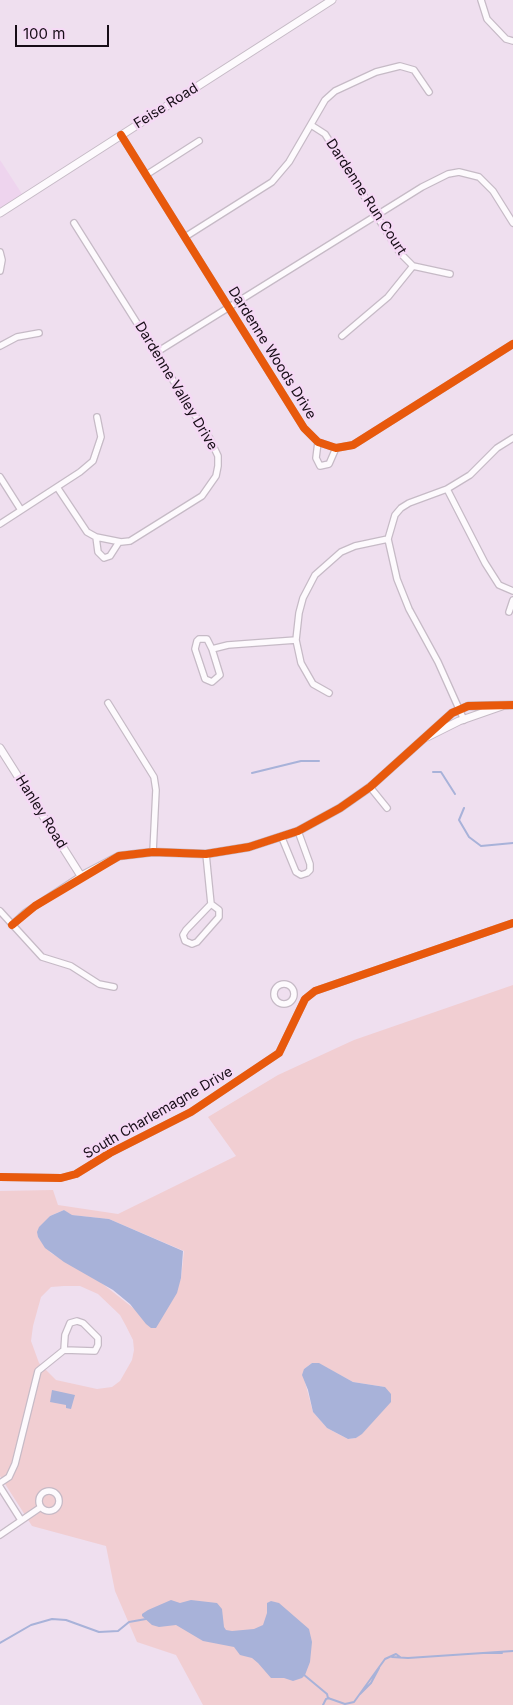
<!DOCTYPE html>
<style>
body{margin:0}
#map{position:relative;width:513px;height:1705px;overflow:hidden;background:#efdfef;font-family:Inter,sans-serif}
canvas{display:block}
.scale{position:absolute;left:15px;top:25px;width:94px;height:22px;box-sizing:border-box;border:2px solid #170d17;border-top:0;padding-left:6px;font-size:15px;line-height:18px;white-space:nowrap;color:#170d17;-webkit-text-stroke:4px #f5d9f5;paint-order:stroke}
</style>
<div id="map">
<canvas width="513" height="1705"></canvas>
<div class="scale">100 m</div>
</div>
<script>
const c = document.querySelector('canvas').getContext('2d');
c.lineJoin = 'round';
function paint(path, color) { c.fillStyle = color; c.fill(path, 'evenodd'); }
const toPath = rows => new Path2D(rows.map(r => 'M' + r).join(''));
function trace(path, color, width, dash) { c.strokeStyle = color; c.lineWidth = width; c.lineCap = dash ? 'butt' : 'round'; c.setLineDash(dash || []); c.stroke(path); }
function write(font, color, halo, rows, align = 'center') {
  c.font = font + ' Inter,sans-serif'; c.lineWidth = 5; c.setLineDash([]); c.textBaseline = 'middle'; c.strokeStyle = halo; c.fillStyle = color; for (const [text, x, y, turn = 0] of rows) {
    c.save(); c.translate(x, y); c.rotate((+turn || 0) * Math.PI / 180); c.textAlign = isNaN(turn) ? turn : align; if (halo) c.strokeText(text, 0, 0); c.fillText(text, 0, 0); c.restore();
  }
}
const built = toPath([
 [0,160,24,197,0,212]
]);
const green = toPath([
 [513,985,513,1705,203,1705,176,1655,137,1642,115,1591,106,1546,32,1526,0,1476,0,1191,53,1190,58,1205,118,1214,236,1156,208,1117,278,1075,354,1040],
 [64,1210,71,1215,109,1219,184,1251,181,1278,171,1302,137,1311,99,1281,51,1253,38,1237,50,1216],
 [64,1286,80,1286,98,1294,120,1315,126,1326,133,1340,134,1350,132,1360,120,1381,112,1387,97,1389,56,1380,39,1363,31,1341,33,1326,41,1297,51,1287],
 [312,1363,318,1363,353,1382,385,1387,370,1425,356,1438,348,1439,327,1428,313,1412,305,1382,304,1369]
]);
const water = toPath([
 [64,1210,72,1215,109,1219,183,1251,181,1278,177,1293,156,1328,151,1328,146,1324,130,1304,113,1290,64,1262,45,1248,38,1237,37,1232,39,1227,50,1216],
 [312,1363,319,1363,353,1382,385,1387,391,1394,391,1402,362,1434,356,1438,348,1439,327,1428,313,1412,308,1390,302,1375,304,1369],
 [52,1390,75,1395,71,1409,66,1408,66,1405,50,1402],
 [171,1600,180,1603,191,1600,217,1603,222,1609,224,1627,226,1630,232,1631,254,1629,263,1625,267,1613,267,1603,271,1601,279,1603,309,1629,312,1642,310,1662,305,1675,302,1678,293,1681,284,1678,271,1678,258,1663,252,1658,240,1655,234,1647,203,1641,176,1625,159,1627,152,1625,142,1616,142,1614,148,1610]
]);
const stream = toPath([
 [433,772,441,772,455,794],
 [252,773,301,761,319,761],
 [464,808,459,820,469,837,481,846,513,843],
 [0,1643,31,1625,52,1619,66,1620,99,1632,118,1631,129,1622,146,1619],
 [484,1653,502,1653],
 [392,1657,408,1658,513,1651],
 [303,1674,327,1694,328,1698,345,1704,354,1702,385,1659,396,1654,400,1657],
 [360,1694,371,1683,379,1668],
 [323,1705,326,1699,329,1698]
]);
const minor = toPath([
 [481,0,487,19,506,39,513,41],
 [311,125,325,134,400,253,413,266,450,274],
 [121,135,304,428,318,442,336,448,353,445,513,344],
 [146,175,199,141],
 [185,237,272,182,289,162,325,100,335,91,376,72,400,66,414,70,429,92],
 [0,252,2,260,0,271],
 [342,336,388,297,413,266],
 [0,346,17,337,39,333],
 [157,352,422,187,448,174,459,172,479,177,493,191,513,223],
 [318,442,316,458,320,466,329,464,336,448],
 [0,477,21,510],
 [57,487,87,532,96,537,121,542,130,541,202,496,216,476,218,466,218,456,210,439,74,223],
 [447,489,485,563,499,585,513,591],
 [0,524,80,472,93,461,101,437,97,417],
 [96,537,98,552,104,558,110,556,119,542],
 [509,612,513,600],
 [212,649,220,675,212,682,205,679,195,649,197,641,199,639,207,639,212,649,228,645,296,640],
 [329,693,313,684,301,663,296,640,299,613,303,598,315,575,341,552,355,546,388,539],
 [108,703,154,777,156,790,153,852],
 [464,720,438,662,409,609,397,579,388,539,395,515,401,508,409,503,447,489,470,475,497,448,513,438],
 [370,787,387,808],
 [282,838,296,872,301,875,307,873,310,870,310,864,298,831],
 [206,854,211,904,186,930,183,935,185,941,192,944,197,942,219,917,219,910,211,904],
 [0,911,42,957,71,966,99,984,114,987],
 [12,925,26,912,81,876],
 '274 994a10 10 0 1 1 20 0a10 10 0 1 1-20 0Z',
 [0,1177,61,1178,76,1174,110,1153,191,1112,279,1053,305,999,315,991,513,923],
 [0,1483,9,1477,15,1464,38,1371,64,1350,95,1351,98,1345,98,1338,83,1323,77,1321,70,1323,65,1335,64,1350],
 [0,1487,21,1520],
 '39 1501a10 10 0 1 1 20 0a10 10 0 1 1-20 0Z',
 [0,1535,41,1507]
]);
const tertiary = toPath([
 [0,213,332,0],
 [427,737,459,721,502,706],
 [0,748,81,876,119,856,153,852,206,854,249,847,298,831,340,808,370,787,452,713,468,706,513,705]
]);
const cycleway = toPath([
 [121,135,304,428,318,442,336,448,353,445,513,344],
 [12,925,35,906,119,856,153,852,206,854,249,847,298,831,340,808,370,787,452,713,468,706,513,705],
 [0,1177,61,1178,76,1174,110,1153,191,1112,279,1053,305,999,315,991,513,923]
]);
const streetNames = [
 ["Feise Road",166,106,-32],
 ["Dardenne Run Court",366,197,57],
 ["Dardenne Woods Drive",272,353,58],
 ["Dardenne Valley Drive",176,386,59],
 ["Hanley Road",41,812,58],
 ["South Charlemagne Drive",158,1113,-30]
];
paint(built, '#eed4ee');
paint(green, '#f1ced2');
paint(water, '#a8b2d9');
trace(stream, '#a8b2d9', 2);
trace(minor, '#c6bac6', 8);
trace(tertiary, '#c6bac6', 9);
trace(minor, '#fdfafd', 5.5);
trace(tertiary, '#fdfafd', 7);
trace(cycleway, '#e8590c', 8);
write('14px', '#170d17', '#f5d9f5', streetNames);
</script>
